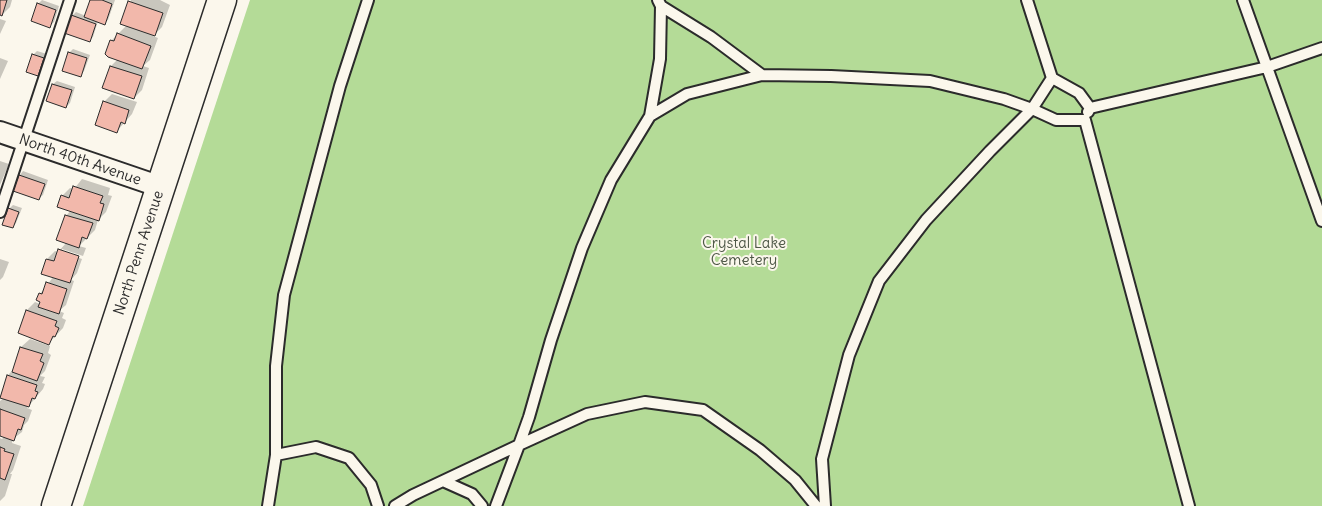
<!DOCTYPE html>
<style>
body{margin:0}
canvas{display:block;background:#fbf7ec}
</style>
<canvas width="1322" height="506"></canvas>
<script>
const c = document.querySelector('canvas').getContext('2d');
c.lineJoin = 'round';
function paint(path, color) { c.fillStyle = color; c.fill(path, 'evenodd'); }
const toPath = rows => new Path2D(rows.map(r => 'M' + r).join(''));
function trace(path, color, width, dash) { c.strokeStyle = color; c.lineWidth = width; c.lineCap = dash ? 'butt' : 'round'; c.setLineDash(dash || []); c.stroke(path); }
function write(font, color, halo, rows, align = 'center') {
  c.font = font + ' Delius,sans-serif'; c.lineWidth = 4; c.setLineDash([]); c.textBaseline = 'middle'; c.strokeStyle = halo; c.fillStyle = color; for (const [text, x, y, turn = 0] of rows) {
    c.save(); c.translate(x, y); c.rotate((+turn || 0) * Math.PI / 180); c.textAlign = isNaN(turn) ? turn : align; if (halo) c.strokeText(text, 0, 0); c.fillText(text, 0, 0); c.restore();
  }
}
const green = toPath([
 [250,0,1322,0,1322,506,83,506]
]);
const shadow = toPath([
 [0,0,12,0,10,7,2,15,0,14],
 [42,0,59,6,54,22,50,26,38,4],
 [91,0,115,0,108,20,104,23,98,21,93,37,89,41,72,16,76,12,86,16],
 [131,0,160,0,170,5,162,27,153,36,158,38,150,60,143,66,149,68,142,90,134,98,111,66,118,59,111,41,127,25,122,23],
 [0,19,6,21,0,34],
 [73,49,90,55,84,71,81,75,69,53],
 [37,51,47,54,41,70,37,74,33,55],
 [0,58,8,61,0,79],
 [57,81,75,87,70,103,66,107,53,84],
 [112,94,137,102,132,114,117,131,104,102],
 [0,161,9,164,0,185],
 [23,171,48,180,43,195,39,198,15,190,20,175],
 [82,179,110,188,108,195,112,196,106,212,98,220,95,230,79,246,86,248,83,256,62,249,62,252,82,259,77,273,71,280,74,281,66,305,59,311,64,313,62,318,66,320,63,328,47,345,50,346,48,353,51,355,45,371,40,376,45,377,42,383,45,384,43,389,27,408,32,410,28,421,24,425,22,432,13,439,12,443,21,446,13,470,10,474,12,474,5,496,0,501,0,438,2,439,5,436,0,435,0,401,4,398,0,397,8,375,14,369,21,347,30,339,47,345,48,343,27,310,35,302,40,304,40,294,54,276,47,259,55,251,58,252,67,242,66,216,71,210,62,196,70,188,74,189],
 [13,205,22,208,16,223,13,227,9,209],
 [0,259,9,262,3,277,0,280]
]);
const building = toPath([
 [0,0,7,0,2,16,0,15,0,0],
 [90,0,102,0,112,4,105,25,84,17,90,0],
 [128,1,163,13,155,36,120,24,128,1],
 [37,3,56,10,50,28,31,21,37,3],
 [71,15,96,24,90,42,64,33,71,15],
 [117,33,151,46,142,69,108,57,105,54,110,40,114,41,117,33],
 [68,52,87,58,81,77,62,71,68,52],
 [32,54,44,58,38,76,26,72,32,54],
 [110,66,142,76,134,99,102,88,110,66],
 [52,84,72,90,66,108,46,101,52,84],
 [103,101,129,110,125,124,121,122,117,133,95,125,103,101],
 [19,175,45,184,39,200,13,191,19,175],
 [73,186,103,196,100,203,104,204,99,221,57,207,61,195,69,198,73,186],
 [8,208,19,212,13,228,2,225,8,208],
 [65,215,93,223,87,239,82,237,79,248,56,240,65,215],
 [58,249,79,256,70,283,41,274,46,259,54,261,58,249],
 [46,282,67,289,59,314,38,307,40,302,36,300,39,293,42,294,46,282],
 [26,310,57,321,55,326,59,328,55,337,53,336,49,345,18,333,26,310],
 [20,347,43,354,40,361,44,363,37,381,12,372,20,347],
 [7,375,37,385,35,391,38,392,35,399,32,398,29,407,0,398,7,375],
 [0,409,25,418,21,430,18,429,14,441,0,436,0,409],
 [0,447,5,449,4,451,14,454,5,480,0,478,0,447]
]);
const lane = toPath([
 [658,0,661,6,711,37,762,75],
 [1027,0,1052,78,1079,93,1090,108,1088,112],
 [1243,0,1322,221],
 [1052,78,1032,109,1056,120,1085,120,1189,506],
 [1090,108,1267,67,1322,48],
 [650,116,660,59,661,6],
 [0,212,70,0],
 [276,455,316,447,349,458,371,485,378,506],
 [443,481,472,494,482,506],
 [268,506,276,455,276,366,284,295,340,86,368,0],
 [395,506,413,495,519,445,529,417,551,340,582,248,611,180,650,116,687,94,762,75,831,76,930,81,1004,99,1032,109,990,151,926,220,879,281,849,355,822,459,825,506],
 [496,506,519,445,587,414,645,402,703,410,760,450,795,480,816,506]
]);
const street = toPath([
 [0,132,161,187]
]);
const secondary = toPath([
 [56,506,222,0]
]);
const streetNames = [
 ["North 40th Avenue",80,160,19],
 ["North Penn Avenue",139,253,-72]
];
const parkNames = [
 ["Crystal Lake",744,244],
 ["Cemetery",744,261]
];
paint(green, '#b4db97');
paint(shadow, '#0003');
paint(building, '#f2b8ab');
trace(building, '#2b2b2b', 1);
trace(lane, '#2b2b2b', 14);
trace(street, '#2b2b2b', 24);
trace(secondary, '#2b2b2b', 31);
trace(lane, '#fbf7ec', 10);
trace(street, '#fbf7ec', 20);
trace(secondary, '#fbf7ec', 28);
write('15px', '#2b2b2b', '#fbf7ec', streetNames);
write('15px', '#4d5746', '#fbf7ec', parkNames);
</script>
